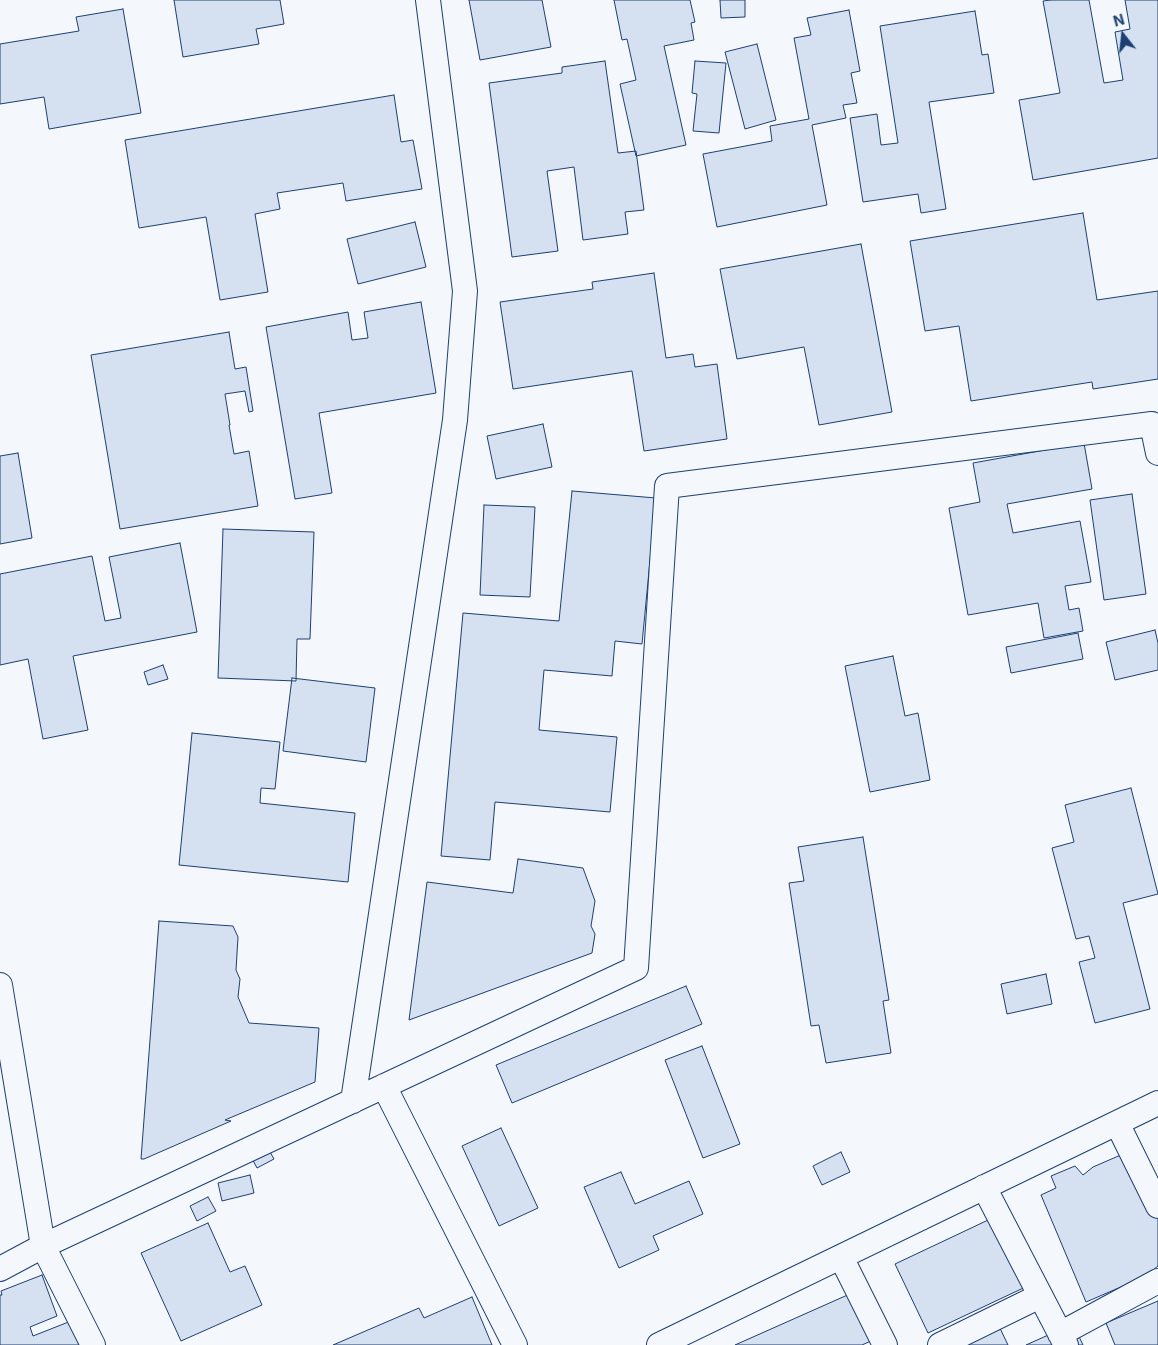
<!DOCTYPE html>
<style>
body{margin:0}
#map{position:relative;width:1158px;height:1345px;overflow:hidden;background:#f4f7fb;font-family:Inter,sans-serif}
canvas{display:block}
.north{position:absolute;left:1098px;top:10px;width:50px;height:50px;-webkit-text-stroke:4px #f4f7fb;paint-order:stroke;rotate:344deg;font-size:14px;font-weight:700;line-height:20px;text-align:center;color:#1d3f73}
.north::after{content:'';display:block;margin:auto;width:18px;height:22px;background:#1d3f73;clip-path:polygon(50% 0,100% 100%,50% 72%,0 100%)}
</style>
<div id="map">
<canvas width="1158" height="1345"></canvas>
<div class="north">N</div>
</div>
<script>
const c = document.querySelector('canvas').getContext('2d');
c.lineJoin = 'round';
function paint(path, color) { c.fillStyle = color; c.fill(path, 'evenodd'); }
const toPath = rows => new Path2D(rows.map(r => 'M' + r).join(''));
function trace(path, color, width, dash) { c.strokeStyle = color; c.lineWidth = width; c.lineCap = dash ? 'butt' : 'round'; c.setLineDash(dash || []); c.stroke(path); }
const building = toPath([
 [174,0,280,0,284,24,256,29,259,44,183,57,174,0],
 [469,0,542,0,551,47,480,60,469,0],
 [614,0,690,0,695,22,691,23,694,40,664,46,686,145,636,156,620,84,636,80,627,39,622,40,614,0],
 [720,0,745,0,745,17,721,18,720,0],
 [1051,0,1089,0,1104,83,1123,80,1115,32,1130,29,1125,0,1158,0,1158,158,1033,180,1019,100,1060,93,1043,1,1051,0],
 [123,9,141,113,49,129,44,97,0,104,0,44,79,31,76,17,123,9],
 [849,10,860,71,851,73,857,103,843,105,846,118,812,125,827,205,717,227,703,154,772,141,770,126,809,119,794,38,811,35,807,18,849,10],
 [975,11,982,55,988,54,994,93,929,102,946,209,921,213,918,194,863,202,850,118,877,114,881,145,898,143,880,26,975,11],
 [757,44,776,120,745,129,725,52,757,44],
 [605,61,618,153,636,151,644,210,625,212,628,234,583,240,574,167,547,171,558,251,512,257,489,83,562,73,562,67,605,61],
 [695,61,726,63,719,133,693,131,697,94,692,93,695,61],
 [394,95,401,142,413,140,422,189,346,201,343,183,277,193,280,209,255,214,268,292,220,300,206,217,139,228,125,140,394,95],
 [1083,213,1097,300,1158,291,1158,379,1093,389,1092,382,971,401,959,326,925,331,910,241,1083,213],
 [415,222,426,267,358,284,347,239,415,222],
 [861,244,892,412,819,425,804,347,737,359,720,269,861,244],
 [654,273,666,358,693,354,695,367,717,364,727,439,644,451,632,371,513,389,500,302,593,289,592,282,654,273],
 [421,302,436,393,319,413,332,493,295,499,266,327,348,312,352,340,368,338,364,312,421,302],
 [229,332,235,369,246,367,253,411,249,412,245,391,225,394,230,425,229,425,234,454,249,451,258,506,120,529,91,355,229,332],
 [543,424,552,467,496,479,487,436,543,424],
 [1084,443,1092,489,1007,504,1013,533,1080,521,1091,582,1065,586,1069,610,1079,608,1083,631,1044,638,1038,603,968,615,949,508,980,502,973,463,1084,443],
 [18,453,32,538,0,544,0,456,18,453],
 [572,491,656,498,642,644,615,641,612,676,544,670,539,730,617,737,610,812,495,802,490,860,441,856,463,613,559,621,572,491],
 [1132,494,1146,594,1104,600,1090,500,1132,494],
 [484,505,535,507,530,597,480,595,484,505],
 [223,529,314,532,310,639,297,639,296,681,218,678,223,529],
 [180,543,197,632,73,656,88,730,43,739,28,659,0,665,0,574,92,556,105,621,121,618,109,557,180,543],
 [1155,630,1158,643,1158,670,1115,680,1106,642,1155,630],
 [1078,633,1083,659,1011,673,1006,647,1078,633],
 [893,656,905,716,918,713,930,780,870,792,845,666,893,656],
 [163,665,168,679,148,685,144,672,163,665],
 [292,678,375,688,366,762,283,751,292,678],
 [192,733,280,742,275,789,261,788,260,803,355,813,348,882,179,865,192,733],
 [1131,788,1158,894,1123,903,1150,1009,1095,1023,1079,962,1095,958,1089,936,1076,939,1052,848,1074,842,1065,805,1131,788],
 [863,837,889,1000,883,1001,891,1053,826,1063,819,1025,811,1026,789,883,804,881,798,847,863,837],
 [518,859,583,868,595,901,591,926,595,934,592,953,409,1020,427,882,513,893,518,859],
 [159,921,233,926,238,937,236,970,240,979,238,997,249,1023,319,1028,315,1082,225,1120,231,1121,144,1159,141,1159,159,921],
 [1046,974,1052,1004,1007,1014,1001,984,1046,974],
 [686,986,702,1024,512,1103,496,1065,686,986],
 [702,1046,740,1144,703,1158,665,1060,702,1046],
 [501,1128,538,1208,499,1226,462,1146,501,1128],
 [266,1145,274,1159,257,1168,249,1153,266,1145],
 [1130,1151,1158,1208,1158,1266,1144,1277,1086,1302,1041,1195,1056,1188,1051,1176,1075,1166,1083,1175,1093,1167,1130,1151],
 [841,1152,850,1172,822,1185,813,1166,841,1152],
 [621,1172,635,1204,689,1181,703,1214,653,1236,659,1250,619,1268,584,1187,621,1172],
 [250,1175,254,1193,222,1201,218,1183,250,1175],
 [208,1197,216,1211,197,1221,190,1206,208,1197],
 [1003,1213,1036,1282,928,1333,895,1264,1003,1213],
 [208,1223,230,1272,245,1266,262,1305,181,1341,141,1253,208,1223],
 [42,1275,57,1316,30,1327,33,1336,71,1321,80,1345,0,1345,0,1295,2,1295,1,1291,42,1275],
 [861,1289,882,1336,862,1345,735,1345,861,1289],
 [472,1297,492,1345,333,1345,419,1308,424,1318,472,1297],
 [1158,1301,1158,1345,1115,1345,1106,1323,1158,1301],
 [998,1324,1008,1345,951,1345,998,1324],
 [1073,1324,1083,1345,1026,1345,1073,1324]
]);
const street = toPath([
 [0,985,43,1246,93,1345],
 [384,1086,515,1345],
 [353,1101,455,420,465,291,428,0],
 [1117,1123,1158,1206],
 [984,1187,1066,1345],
 [841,1257,885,1345],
 [0,1269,43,1246,636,968,667,486,1152,424,1158,453],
 [1060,1334,1158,1281],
 [659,1345,1158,1103],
 [940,1345,1040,1296]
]);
paint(building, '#d5e0f0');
trace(building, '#1d3f73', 1);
trace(street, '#1d3f73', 26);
trace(street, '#f4f7fb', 24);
</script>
